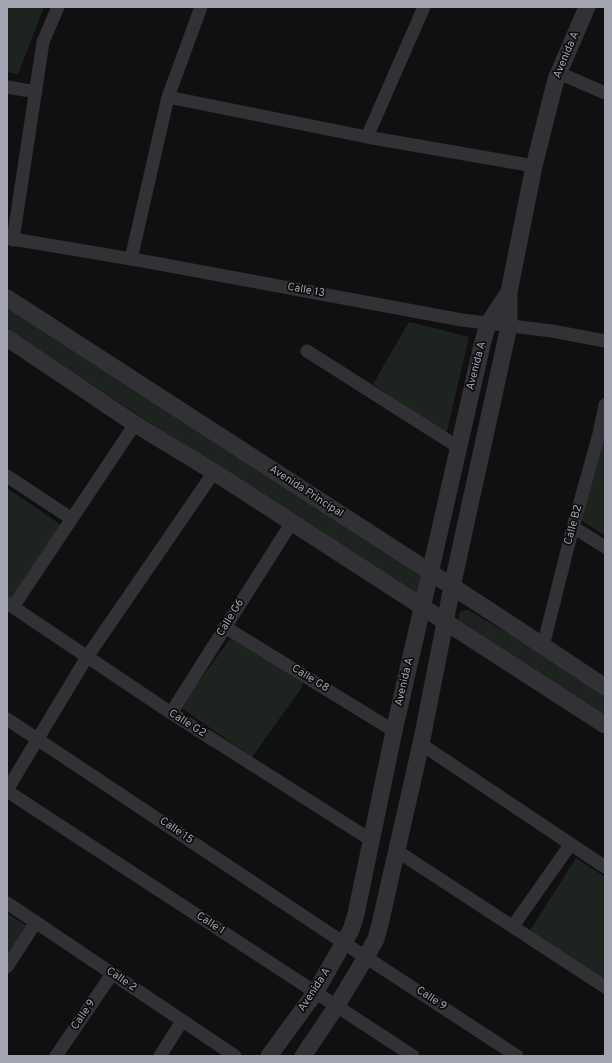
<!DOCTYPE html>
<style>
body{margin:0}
#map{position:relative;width:612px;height:1063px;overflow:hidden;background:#111011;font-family:Overpass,sans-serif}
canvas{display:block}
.frame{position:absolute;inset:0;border:8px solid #a3a4b1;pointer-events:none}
</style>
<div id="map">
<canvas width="612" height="1063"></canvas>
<div class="frame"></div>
</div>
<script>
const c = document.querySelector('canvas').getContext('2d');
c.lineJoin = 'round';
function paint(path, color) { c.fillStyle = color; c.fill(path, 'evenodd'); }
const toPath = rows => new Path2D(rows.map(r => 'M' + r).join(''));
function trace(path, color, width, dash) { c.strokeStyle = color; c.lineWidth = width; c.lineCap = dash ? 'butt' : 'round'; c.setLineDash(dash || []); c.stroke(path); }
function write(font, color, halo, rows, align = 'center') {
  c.font = font + ' Overpass,sans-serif'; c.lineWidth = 3.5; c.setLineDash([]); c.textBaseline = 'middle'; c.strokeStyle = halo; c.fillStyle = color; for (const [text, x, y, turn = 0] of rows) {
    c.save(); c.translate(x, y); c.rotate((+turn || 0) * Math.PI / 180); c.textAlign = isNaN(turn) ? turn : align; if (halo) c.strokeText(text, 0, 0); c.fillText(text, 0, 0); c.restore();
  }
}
const green = toPath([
 [7,7,44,7,18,74,7,72],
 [7,306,415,573,421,577,419,591,415,593,406,590,7,329],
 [409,322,469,337,446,435,373,384],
 [600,442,605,443,605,536,581,520],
 [7,488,64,527,14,600,7,596],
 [465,610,468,610,530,646,605,696,605,717,459,620,459,615,460,612],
 [233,635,303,682,302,687,252,757,180,707],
 [576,858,605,877,605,983,528,934],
 [7,913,28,927,7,959]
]);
const minor = toPath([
 [559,73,605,93],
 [7,87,36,92],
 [168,97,367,137,534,166],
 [367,137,424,7],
 [7,238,149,262,462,320,552,331,605,341],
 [13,240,43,42,58,7],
 [131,259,168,97,201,7],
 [307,351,458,447],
 [7,476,72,519],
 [573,527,605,547],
 [7,603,171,713,371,840],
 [13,607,135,424],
 [225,627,394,731],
 [543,646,573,527,599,434,605,405],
 [171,713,292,522],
 [7,719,344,943,517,1056],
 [421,744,605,867],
 [7,790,87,657,214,472],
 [7,791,413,1056],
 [397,851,605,987],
 [7,903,235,1056],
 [513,926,570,845],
 [7,967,36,922],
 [56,1056,112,974],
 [160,1056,182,1021]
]);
const tertiary = toPath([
 [7,298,507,622,605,687],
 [7,338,135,424,214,472,605,725],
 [269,1056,315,993,351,930,356,914,394,731,482,345,488,324,509,292],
 [303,1056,336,1007,366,957,376,939,380,924,421,744,452,587,509,326,509,292,534,166,556,79,587,7]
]);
const streetNames = [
 ["Avenida A",567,55,-67],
 ["Calle 13",306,291,10],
 ["Avenida A",477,366,-76],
 ["Avenida Principal",306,492,33],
 ["Calle B2",574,525,-75],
 ["Calle G6",231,618,-58],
 ["Calle G8",310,679,32],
 ["Avenida A",405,682,-77],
 ["Calle G2",187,724,32],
 ["Calle 15",176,831,34],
 ["Calle 1",210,924,33],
 ["Calle 2",121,980,34],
 ["Avenida A",315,990,-57],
 ["Calle 9",431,999,33],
 ["Calle 9",84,1015,-56]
];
paint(green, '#1d241f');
trace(minor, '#323236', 13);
trace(tertiary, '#323236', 17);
write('11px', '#a3a4b1', '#0c0b0c', streetNames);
</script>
